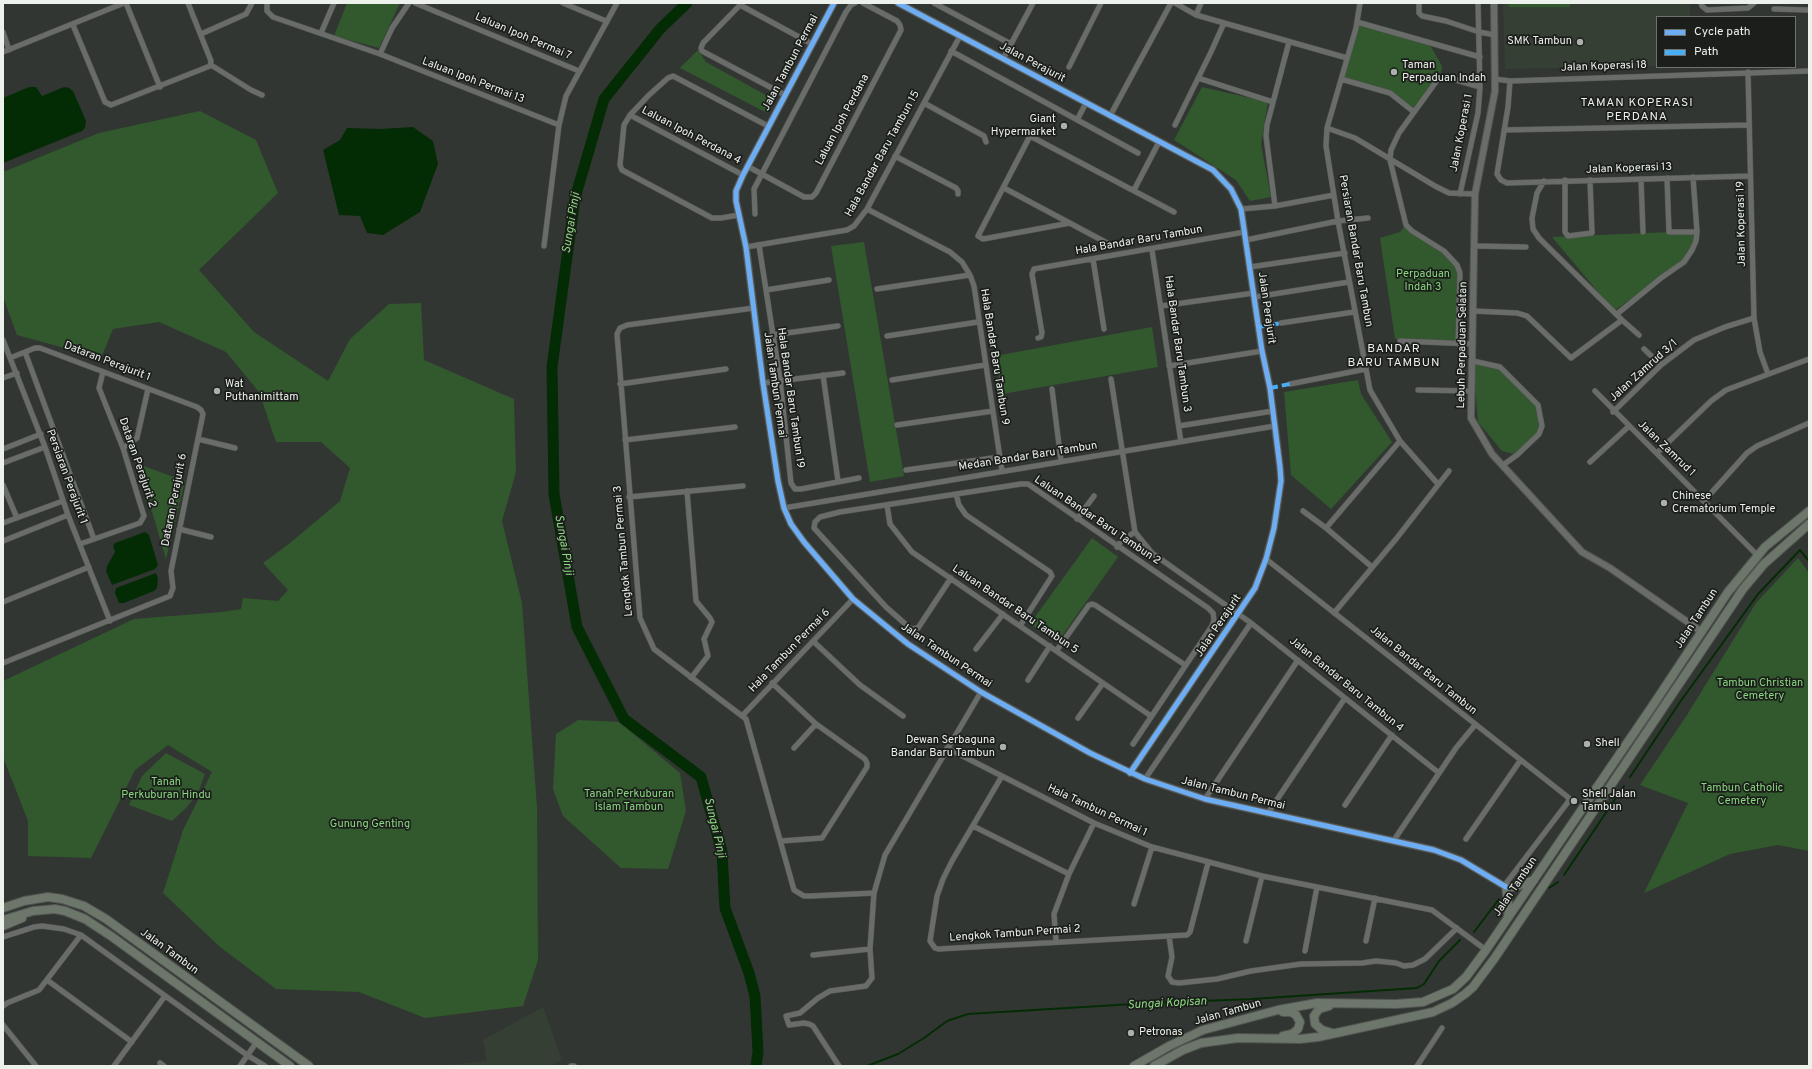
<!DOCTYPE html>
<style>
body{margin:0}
#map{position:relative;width:1812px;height:1069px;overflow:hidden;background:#323632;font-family:Overpass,sans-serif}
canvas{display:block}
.frame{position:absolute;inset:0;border:4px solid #ecf1ec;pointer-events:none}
.legend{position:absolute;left:1656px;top:16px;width:140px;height:52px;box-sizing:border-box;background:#1b1e1a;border:1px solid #6f726e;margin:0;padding:5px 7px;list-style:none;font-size:12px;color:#ecf1ec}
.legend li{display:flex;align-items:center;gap:8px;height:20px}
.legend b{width:20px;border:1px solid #6f726e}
</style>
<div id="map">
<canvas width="1812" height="1069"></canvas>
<div class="frame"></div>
<ul class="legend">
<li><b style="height:5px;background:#6dadf4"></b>Cycle path</li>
<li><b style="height:5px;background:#49aef6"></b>Path</li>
</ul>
</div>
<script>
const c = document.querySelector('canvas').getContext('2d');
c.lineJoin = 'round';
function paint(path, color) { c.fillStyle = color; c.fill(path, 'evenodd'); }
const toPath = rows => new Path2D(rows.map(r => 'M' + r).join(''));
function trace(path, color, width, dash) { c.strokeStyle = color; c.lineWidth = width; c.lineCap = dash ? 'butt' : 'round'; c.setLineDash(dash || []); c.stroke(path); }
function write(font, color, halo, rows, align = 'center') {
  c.font = font + ' Overpass,sans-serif'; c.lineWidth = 3.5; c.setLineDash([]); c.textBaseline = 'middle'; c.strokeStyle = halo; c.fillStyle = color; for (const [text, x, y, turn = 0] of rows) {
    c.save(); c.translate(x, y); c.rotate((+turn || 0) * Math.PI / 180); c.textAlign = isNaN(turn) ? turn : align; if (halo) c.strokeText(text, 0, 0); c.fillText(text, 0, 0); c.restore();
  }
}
const built = toPath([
 [1503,3,1690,3,1690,17,1657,17,1657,66,1505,69],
 [543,1007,562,1060,551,1066,437,1066,487,1061,483,1040]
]);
const green = toPath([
 [347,3,400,3,379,48,334,36],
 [1509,3,1570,3,1570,7,1509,7],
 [1359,24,1430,45,1442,66,1441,77,1414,109,1390,90,1344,78],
 [698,50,706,62,773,99,767,113,680,68],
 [1202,87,1268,102,1261,144,1271,197,1250,201,1236,180,1174,140],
 [200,111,256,140,278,193,199,270,254,332,328,381,350,339,389,304,421,303,424,360,514,399,516,472,502,521,522,603,537,808,538,960,523,1006,425,1018,359,992,276,989,220,947,163,893,183,830,212,772,168,745,135,770,91,858,28,856,28,821,3,757,3,681,134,619,222,612,241,609,243,598,278,601,288,590,263,563,290,543,340,501,350,468,321,442,276,442,259,392,226,352,159,322,113,329,101,358,17,335,3,297,3,172,99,133],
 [1406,225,1451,257,1460,273,1458,344,1395,339,1380,238,1400,232],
 [1694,231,1696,238,1684,262,1614,311,1552,237],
 [864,242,904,476,870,482,831,246],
 [1152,327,1158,367,1002,394,995,356],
 [1473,361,1500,367,1538,405,1539,434,1517,455,1502,451,1478,422],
 [1358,380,1361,394,1392,442,1331,509,1291,475,1284,392],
 [138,464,185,481,166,559],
 [1092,538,1118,557,1057,643,1030,624],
 [1798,558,1809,573,1809,851,1778,845,1730,854,1644,893,1688,803,1640,785,1687,715,1756,603],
 [578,720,619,722,680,773,686,811,668,869,621,868,563,816,553,789,556,734],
 [166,753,205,774,198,793,186,808,172,821,129,805,142,776]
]);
const water = toPath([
 [29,87,36,87,42,96,64,87,69,88,73,91,86,121,85,128,82,131,3,163,3,98],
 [413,127,433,141,438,164,420,212,383,235,367,233,360,216,339,215,323,150,340,140,347,128,380,129],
 [145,532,149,535,158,565,155,569,112,585,106,571,107,566,115,552,113,546,115,543],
 [156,573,158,578,157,588,154,591,124,603,119,603,115,593,116,588]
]);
const stream = toPath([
 [1630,777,1680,702,1758,594,1800,550,1809,561],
 [1564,875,1624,786],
 [1549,888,1558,882],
 [1474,932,1499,899],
 [867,1066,898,1054,924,1038,947,1021,968,1014,1150,1003,1252,999,1417,988,1424,984,1439,961,1460,940]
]);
const river = toPath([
 [687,3,660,29,604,99,575,198,552,367,554,494,577,627,624,719,701,777,722,852,725,908,749,973,755,996,758,1052,756,1066]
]);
const minor = toPath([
 [126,3,160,87],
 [267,3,267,11,273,17,380,54,559,125],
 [415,3,579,71],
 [563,3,606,21],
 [742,3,703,43,701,48,702,51,785,95],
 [934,3,1011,44],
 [1175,3,1196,15,1347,58],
 [1360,3,1356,28,1327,128,1326,146,1338,221,1370,390,1400,441,1438,484],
 [1419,3,1419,13,1422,16,1446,21,1479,32,1495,35],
 [1701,3,1702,6,1707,10,1748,8,1754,3],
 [740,5,812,44],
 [1774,9,1809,10],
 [1196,15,1201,3],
 [1357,22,1480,57],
 [73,25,105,102,111,105,210,66,211,61,188,3],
 [3,32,9,50],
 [321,33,334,3],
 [201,34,246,14,252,3],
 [951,51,1138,153],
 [3,52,124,3],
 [380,54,392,28,409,3],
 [1003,59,1033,3],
 [211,65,251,90,262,95],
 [1069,67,1101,3],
 [1748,72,1754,318,1760,352,1768,374],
 [1198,78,1273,102],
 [1341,79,1390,93,1414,112],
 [1495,79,1510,81,1809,71],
 [1510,81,1508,107,1497,174,1501,180,1507,183,1750,176],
 [924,103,984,136,986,142],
 [630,115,743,175],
 [1110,116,1171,3],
 [1077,120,1086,103],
 [1175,125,1211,52,1224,23],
 [1327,128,1355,138,1435,186,1449,193,1475,194],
 [1504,130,1749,125],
 [895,156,956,188,958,191,958,194],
 [747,166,804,197,812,197,816,193,901,30,900,25,897,21,863,3],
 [1667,178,1669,232,1697,232],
 [1641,179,1643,232],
 [1565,180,1565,232,1568,236,1592,233,1590,180],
 [1544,181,1537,193,1532,218,1533,229,1539,238,1622,320,1639,335],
 [1004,188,1109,244],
 [1134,190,1159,142],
 [1460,194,1478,113,1480,87,1478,3],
 [1275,206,1266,136,1267,125,1289,42],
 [867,209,950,252,962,262,970,275,974,286,1002,471],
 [1241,209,1275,206,1334,195],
 [755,214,754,189,846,12,851,5,855,3],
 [739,215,721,218,712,218,622,170,620,165,624,125,630,115,649,95,668,78,673,76,768,126],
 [1070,223,983,239,978,236,1030,136,1174,212],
 [1246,240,1338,221,1368,218],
 [759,245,780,380,791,483,795,489,801,489,859,478],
 [544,246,559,125,566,96,617,3],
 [1475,246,1526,247],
 [746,247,847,230,854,226,867,209,960,36],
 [1152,250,1181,442],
 [1093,259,1104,329],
 [1250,267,1345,253],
 [877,289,970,275],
 [766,290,829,280],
 [1255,297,1349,282],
 [1161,306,1254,293],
 [754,308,627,325,620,328,617,334,640,618,654,649,746,719,794,890,804,896,811,896,874,893],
 [1473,311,1517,313,1527,316,1571,358,1622,320],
 [1617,314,1661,278,1684,262,1692,250,1696,241,1697,232,1693,177],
 [1281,323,1354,312],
 [772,335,838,326],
 [887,336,978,322],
 [1038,338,1041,337,1042,333,1032,274,1034,269,1245,232],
 [3,340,45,447,68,515,110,621],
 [1400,341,1473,344],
 [1458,344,1460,273,1457,265,1444,251,1412,231,1406,225,1390,160,1391,150,1399,133,1438,79,1446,77,1480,87],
 [1644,349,1661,365],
 [25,352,94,539],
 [1473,361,1500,367,1538,405,1542,426,1539,434,1517,455,1503,465],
 [1169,366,1262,351],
 [823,375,838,481],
 [3,378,17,373],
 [1111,379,1135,532,1152,553,1251,623,1439,773],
 [892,380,985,365],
 [763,383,843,373],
 [620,384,726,369],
 [1290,384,1366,369],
 [1052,389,1061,461],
 [1418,390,1472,391],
 [1595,391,1757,555],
 [1613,412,1661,365,1694,340,1725,327,1754,318],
 [897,425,993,411],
 [1179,426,1273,411],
 [198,439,235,448],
 [625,440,735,427],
 [123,448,137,438,148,389],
 [3,449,41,434],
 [1657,453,1711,401,1726,390,1809,359],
 [1590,462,1628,427],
 [3,463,45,447],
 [906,470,1000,457],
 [3,485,17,518],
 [687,491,696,601,710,618,712,622,704,639,708,656,691,678],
 [956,494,959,505,966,515,1050,572,1052,576,1020,626],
 [629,497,743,486],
 [1704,501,1747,453,1757,446,1809,423],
 [887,505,890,524,912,552,1151,716],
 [784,508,1275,426],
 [1303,511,1326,528],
 [1077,519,1094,496],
 [3,523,63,501],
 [179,529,211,537],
 [3,541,68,515],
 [80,544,140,523,144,516,123,448,99,388,103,372],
 [1117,547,1122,540,1135,532],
 [1266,559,1569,798,1568,802,1504,886],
 [1372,567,1326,528,1400,441],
 [951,578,918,628,911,629,886,607,814,528,815,522,820,517,840,512,1021,484,1028,484,1208,608,1213,613,1214,620,1212,626,1133,744],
 [3,602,89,567],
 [1334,613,1396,539,1449,471],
 [814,642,860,685,903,716],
 [976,649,1003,614],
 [1057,650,1089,605,1092,604,1095,605,1185,665],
 [3,663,170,596,173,588,171,571,203,414,201,410,197,407,40,348,35,348,10,358],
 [1028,680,1050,646],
 [772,683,816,724,865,759,867,763,867,767,822,838,781,841],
 [742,716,853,599],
 [1078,718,1103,683],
 [794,748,816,724],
 [947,748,1094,823,1152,847,1262,876,1432,910,1486,950],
 [1002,776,952,861,943,879,937,896,930,941,935,948,938,949,1187,935,1190,932,1208,863],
 [1145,779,1251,623],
 [1205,799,1298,660],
 [1345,805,1392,735],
 [1268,813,1345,698],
 [973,826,1069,874],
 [1466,839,1520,761],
 [1394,840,1456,748,1475,725],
 [1134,904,1152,847],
 [1169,936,1172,957,1168,976,1172,982,1179,983,1217,979,1251,971,1301,964,1362,963,1376,961,1396,963,1404,966,1413,965,1425,959,1457,928],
 [3,937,34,927,42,926,64,929,81,935,247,1055,265,1066],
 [1056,941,1054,914,1069,874,1094,823],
 [1246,941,1262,876],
 [1366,941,1375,898],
 [1305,951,1317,887],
 [813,955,870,949],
 [47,980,132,1042],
 [3,1006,7,1003,39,990,81,935],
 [3,1025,36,1066],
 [160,1063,164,1066],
 [114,1066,165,996],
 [240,1066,256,1043],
 [571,1066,574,1066],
 [839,1066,813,1026,809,1024,804,1023,789,1025,786,1016,800,1013,818,998,830,991,866,986,872,978,870,949,874,893,885,855,981,692],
 [1417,1066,1442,1028]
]);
const tertiary = toPath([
 [834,3,743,175,736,191,736,201,746,247,763,383,778,481,784,508,791,524,804,542,853,599,908,644,981,692,1090,753,1145,779,1205,799,1434,850,1461,860,1506,887],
 [898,3,1213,170,1231,189,1241,209,1262,351,1270,388,1280,467,1281,481,1274,528,1266,559,1255,588,1130,773],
 [1494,3,1495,91,1475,194,1471,418,1492,454,1582,552,1610,568,1702,632]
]);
const primary = toPath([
 [3,908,24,901,48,897,62,899,84,906,106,919,309,1066],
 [1508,916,1509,909,1506,887,1514,887,1534,880],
 [3,920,33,911,55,909,65,911,85,919,111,936,290,1066],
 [3,926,22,918],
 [1329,1006,1319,1009,1314,1016,1315,1024,1322,1030,1332,1033],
 [1283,1012,1291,1012,1296,1015,1300,1022,1298,1029,1292,1034,1283,1036],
 [1134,1066,1169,1046,1203,1030,1278,1010,1317,1003,1396,1004,1423,1002,1453,989,1466,977,1486,950,1653,705,1728,592,1765,547,1809,511],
 [1154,1066,1183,1050,1201,1043,1238,1038,1300,1039,1318,1037,1433,1012,1452,1003,1465,994,1473,987,1494,959,1743,589,1764,564,1809,524]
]);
const quiet = toPath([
 [1259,327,1281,323],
 [1270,388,1290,384]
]);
const cycleway = toPath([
 [834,3,743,175,736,191,736,201,746,247,763,383,778,481,784,508,791,524,804,542,853,599,908,644,981,692,1090,753,1145,779,1205,799,1434,850,1461,860,1506,887],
 [898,3,1213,170,1231,189,1241,209,1262,351,1270,388,1280,467,1281,481,1274,528,1266,559,1255,588,1130,773]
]);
const markers = [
 [1580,42,4,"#abb0ab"],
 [1394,72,4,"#abb0ab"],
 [1064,126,4,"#abb0ab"],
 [217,391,4,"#abb0ab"],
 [1664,503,4,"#abb0ab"],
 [1587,744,4,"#abb0ab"],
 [1003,747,4,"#abb0ab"],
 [1574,801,4,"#abb0ab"],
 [1131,1033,4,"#abb0ab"]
];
const streetNames = [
 ["Laluan Ipoh Permai 7",523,37,23],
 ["Jalan Tambun Permai",791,63,-62],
 ["Jalan Perajurit",1032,63,28],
 ["Jalan Koperasi 18",1604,67,-2],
 ["Laluan Ipoh Permai 13",473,81,21],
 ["Laluan Ipoh Perdana",843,120,-62],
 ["Jalan Koperasi 1",1462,133,-79],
 ["Laluan Ipoh Perdana 4",691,136,28],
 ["Hala Bandar Baru Tambun 15",883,154,-61],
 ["Jalan Koperasi 13",1629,169,-2],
 ["Jalan Koperasi 19",1742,224,-91],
 ["Hala Bandar Baru Tambun",1139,241,-10],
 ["Persiaran Bandar Baru Tambun",1355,251,80],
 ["Jalan Perajurit",1266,308,82],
 ["Hala Bandar Baru Tambun 3",1177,344,82],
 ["Lebuh Perpaduan Selatan",1463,345,-89],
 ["Hala Bandar Baru Tambun 9",994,357,81],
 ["Dataran Perajurit 1",107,362,21],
 ["Jalan Zamrud 3/1",1644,371,-42],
 ["Jalan Tambun Permai",774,385,82],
 ["Hala Bandar Baru Tambun 19",790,398,82],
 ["Jalan Zamrud 1",1666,449,44],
 ["Medan Bandar Baru Tambun",1028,457,-9],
 ["Dataran Perajurit 2",137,463,71],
 ["Persiaran Perajurit 1",66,477,70],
 ["Dataran Perajurit 6",175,500,-79],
 ["Laluan Bandar Baru Tambun 2",1097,521,34],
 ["Lengkok Tambun Permai 3",624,551,-95],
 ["Laluan Bandar Baru Tambun 5",1015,610,34],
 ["Jalan Tambun",1697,619,-57],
 ["Jalan Perajurit",1219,626,-56],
 ["Hala Tambun Permai 6",790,651,-46],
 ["Jalan Tambun Permai",946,656,34],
 ["Jalan Bandar Baru Tambun",1423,671,39],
 ["Jalan Bandar Baru Tambun 4",1346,685,39],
 ["Jalan Tambun Permai",1233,794,14],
 ["Hala Tambun Permai 1",1097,811,25],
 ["Jalan Tambun",1516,887,-56],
 ["Lengkok Tambun Permai 2",1015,934,-4],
 ["Jalan Tambun",169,952,36],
 ["Jalan Tambun",1228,1013,-16]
];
const poiNames = [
 ["SMK Tambun",1572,42,"right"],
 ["Taman",1402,66],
 ["Perpaduan Indah",1402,79],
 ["Giant",1056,120,"right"],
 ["Hypermarket",1056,133,"right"],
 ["Wat",225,385],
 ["Puthanimittam",225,398],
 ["Chinese",1672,497],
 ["Crematorium Temple",1672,510],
 ["Dewan Serbaguna",995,741,"right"],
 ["Bandar Baru Tambun",995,754,"right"],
 ["Shell",1595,744],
 ["Shell Jalan",1582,795],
 ["Tambun",1582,808],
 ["Petronas",1139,1033]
];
const parkNames = [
 ["Perpaduan",1423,275],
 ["Indah 3",1423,288],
 ["Tambun Christian",1760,684],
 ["Cemetery",1760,697],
 ["Tanah",166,783],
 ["Perkuburan Hindu",166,796],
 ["Tambun Catholic",1742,789],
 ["Cemetery",1742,802],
 ["Tanah Perkuburan",629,795],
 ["Islam Tambun",629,808],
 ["Gunung Genting",370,825]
];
const neighbourhoodNames = [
 ["TAMAN KOPERASI",1637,104],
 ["PERDANA",1637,118],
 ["BANDAR",1394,350],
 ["BARU TAMBUN",1394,364]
];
const waterNames = [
 ["Sungai Pinji",572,223,-81],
 ["Sungai Pinji",563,545,80],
 ["Sungai Pinji",714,828,77],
 ["Sungai Kopisan",1167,1004,-3]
];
paint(built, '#353f33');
paint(green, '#31592d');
paint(water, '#042c04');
trace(stream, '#042c04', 2);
trace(river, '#042c04', 11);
trace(minor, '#515451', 6);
trace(tertiary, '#515451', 8);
trace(primary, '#515451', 10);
trace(minor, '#696c69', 5);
trace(tertiary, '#696c69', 6);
trace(primary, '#6c766b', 8);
trace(quiet, '#49aef6', 4, [8, 4]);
trace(cycleway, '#6dadf4', 5);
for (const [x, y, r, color] of markers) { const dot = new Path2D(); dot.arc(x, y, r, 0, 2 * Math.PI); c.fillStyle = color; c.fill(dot); trace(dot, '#1b1e1a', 1.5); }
write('11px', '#ecf1ec', '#1b1e1a', streetNames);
write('11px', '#ecf1ec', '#1b1e1a', poiNames, 'left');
write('11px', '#89d780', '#1b1e1a', parkNames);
c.letterSpacing = '1px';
write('12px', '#ecf1ec', '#1b1e1a', neighbourhoodNames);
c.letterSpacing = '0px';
write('italic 12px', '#8cda82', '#1b1e1a', waterNames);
</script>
